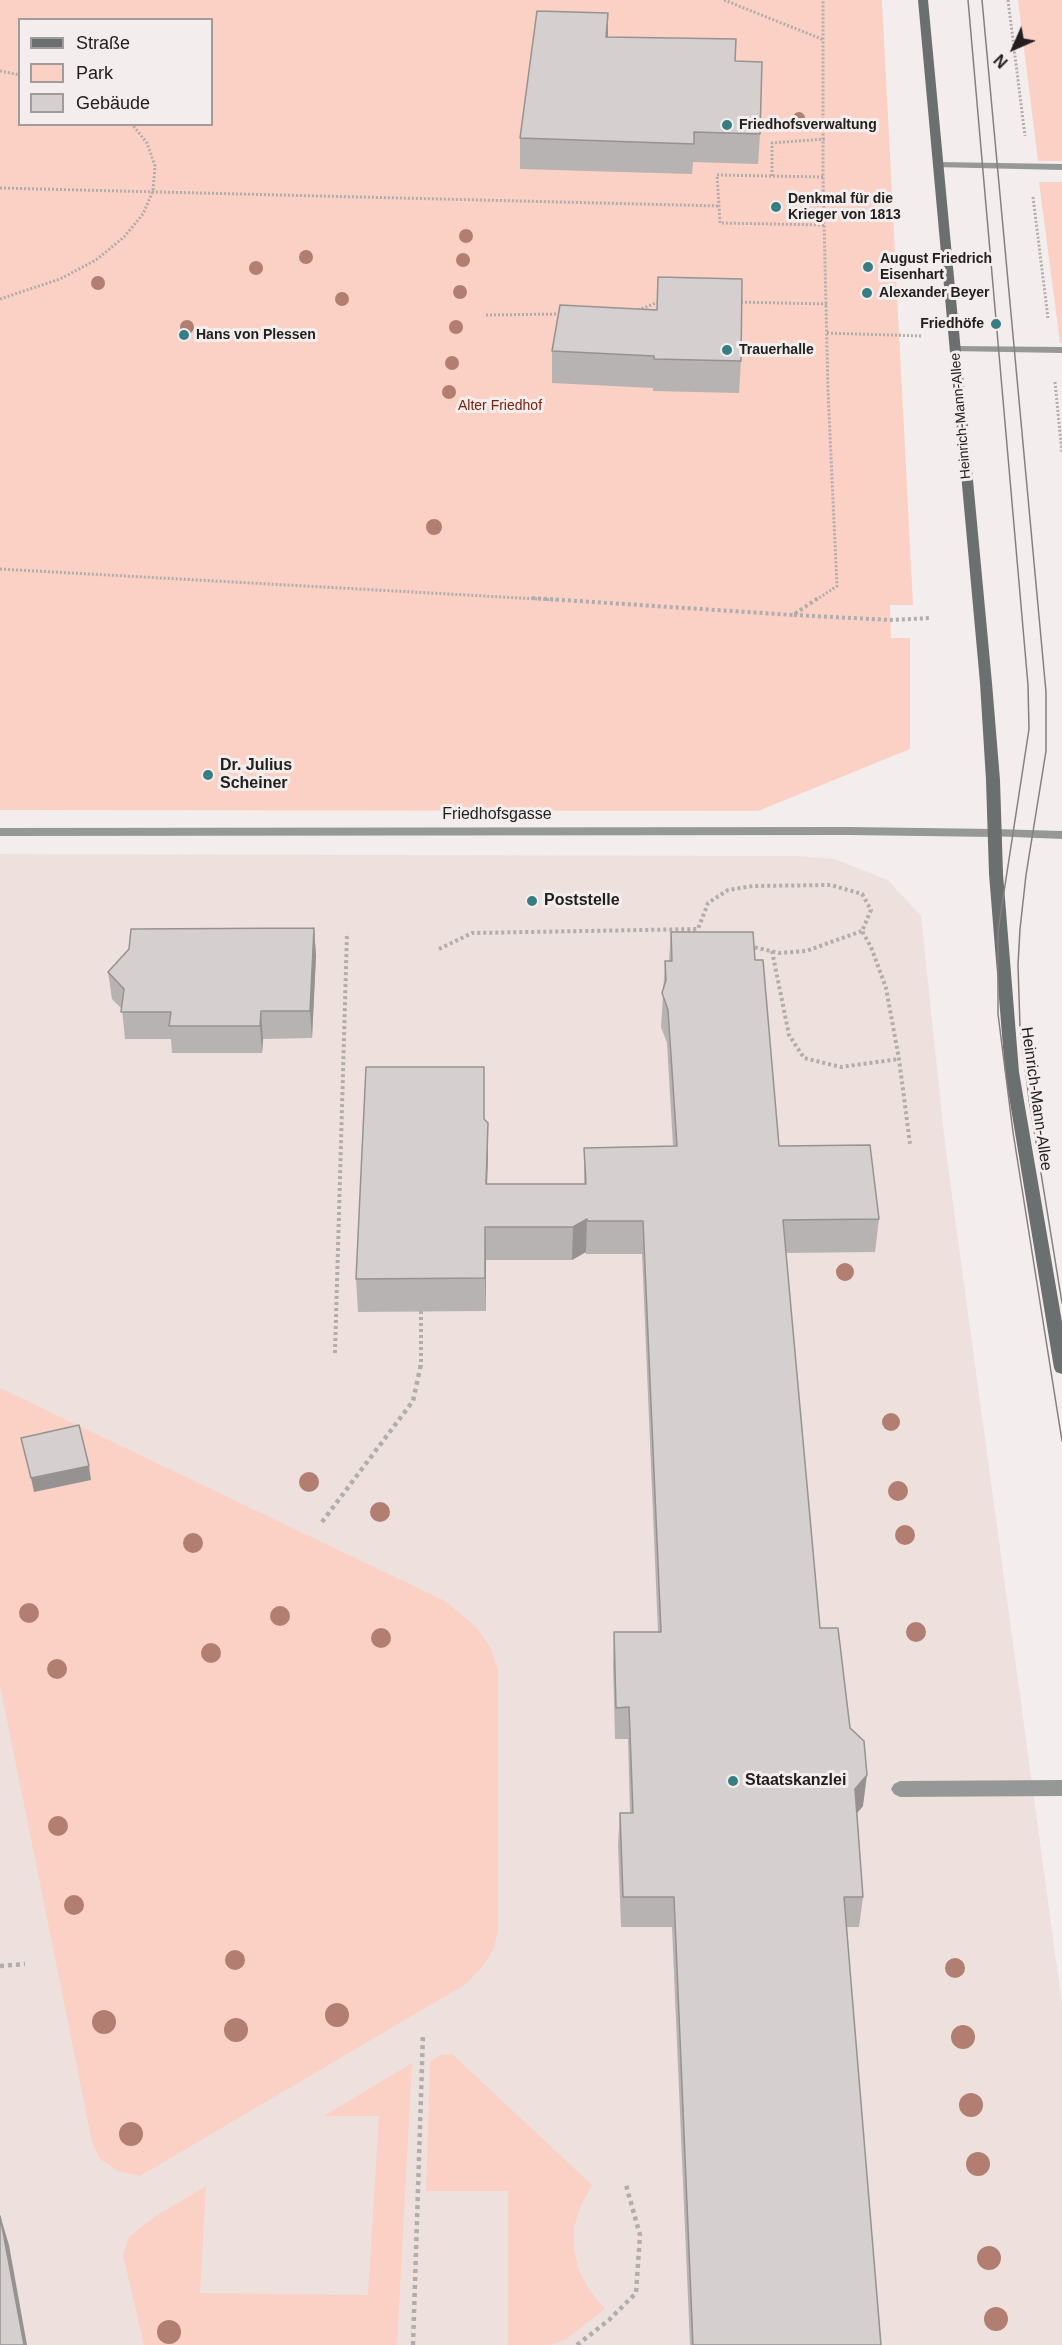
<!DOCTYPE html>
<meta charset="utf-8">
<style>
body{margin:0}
#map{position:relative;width:1062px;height:2345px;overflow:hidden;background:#f3eeed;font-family:Helvetica,sans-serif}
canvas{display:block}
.legend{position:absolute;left:18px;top:18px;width:195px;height:108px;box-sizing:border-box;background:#f3eeed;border:2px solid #9f9c9b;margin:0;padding:8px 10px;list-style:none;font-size:18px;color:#22201f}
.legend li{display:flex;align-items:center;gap:12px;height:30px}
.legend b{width:30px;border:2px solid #9f9c9b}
.north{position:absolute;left:984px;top:18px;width:60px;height:60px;-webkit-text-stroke:4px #f3eeed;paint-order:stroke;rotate:225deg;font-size:16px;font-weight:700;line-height:24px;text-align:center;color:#22201f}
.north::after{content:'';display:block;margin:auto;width:21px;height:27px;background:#22201f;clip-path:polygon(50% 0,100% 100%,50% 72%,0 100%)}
</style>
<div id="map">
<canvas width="1062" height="2345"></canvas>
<ul class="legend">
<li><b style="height:8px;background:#6b6f6f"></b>Straße</li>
<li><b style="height:16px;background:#fbd0c5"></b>Park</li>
<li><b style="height:16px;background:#d5d0cf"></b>Gebäude</li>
</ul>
<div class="north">N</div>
</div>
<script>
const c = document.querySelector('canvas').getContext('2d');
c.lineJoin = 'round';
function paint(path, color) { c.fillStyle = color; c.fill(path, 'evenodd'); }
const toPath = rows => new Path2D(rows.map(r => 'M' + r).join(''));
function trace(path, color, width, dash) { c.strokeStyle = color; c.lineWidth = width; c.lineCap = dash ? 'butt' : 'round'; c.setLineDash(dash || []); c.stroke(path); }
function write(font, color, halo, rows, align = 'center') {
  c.font = font + ' Helvetica,sans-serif'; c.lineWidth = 6; c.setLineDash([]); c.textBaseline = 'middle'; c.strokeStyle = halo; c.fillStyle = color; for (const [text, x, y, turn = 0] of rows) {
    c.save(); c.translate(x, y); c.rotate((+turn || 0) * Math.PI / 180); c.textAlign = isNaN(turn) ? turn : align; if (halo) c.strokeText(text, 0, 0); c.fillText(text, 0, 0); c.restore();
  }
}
const built = toPath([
 [0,854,799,856,835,859,888,880,921,916,945,1144,1062,2004,1062,2345,0,2345]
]);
const green = toPath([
 [0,0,882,0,913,605,890,605,891,638,910,638,910,749,758,811,0,810],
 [20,20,212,20,212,124,20,124],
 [1018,0,1062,0,1062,161,1038,161],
 [1039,182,1062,182,1062,343,1060,343],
 [0,1388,445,1601,476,1627,490,1647,498,1670,498,1931,494,1948,483,1966,466,1984,140,2176,118,2171,100,2159,92,2142,0,1685],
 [452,2054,592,2185,581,2205,574,2227,574,2249,579,2271,590,2291,605,2309,566,2339,550,2345,508,2345,508,2191,426,2191,430,2062,440,2055],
 [412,2063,397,2345,144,2345,123,2255,129,2237,156,2216,206,2186,200,2293,368,2295,379,2116,324,2116]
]);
const pathFar2 = toPath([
 [724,0,824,40],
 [1008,0,1025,136],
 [0,71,20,75],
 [772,176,772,143,825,139],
 [823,177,717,175,720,223,825,225],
 [0,188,720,206],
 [1033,197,1048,318],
 [0,299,60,279,96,260,124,237,143,214,153,191,155,166,147,143,132,124],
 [737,302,827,304],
 [638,310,661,301],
 [486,315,562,314],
 [827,333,921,336],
 [1055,382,1062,453],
 [0,569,556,600],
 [816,600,837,586,828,391,823,177,823,0]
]);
const pathFar1 = toPath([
 [532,598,793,615,818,598],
 [794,615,890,620,931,618],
 [749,946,779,953,806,951,862,931],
 [439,949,472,933,698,929,708,903,728,890,753,886,831,885,862,894,871,910,862,931,871,947,886,988,899,1059,910,1144],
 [772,951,789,1035,804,1058,841,1067,899,1059],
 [421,1311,421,1366],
 [335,1353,347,933]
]);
const path = toPath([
 [322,1522,413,1401,421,1364],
 [0,1966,25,1964],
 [413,2345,423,2034],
 [577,2345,609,2320,636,2293,640,2235,626,2185]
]);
const lane = toPath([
 [938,162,1062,164,1062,170,934,167,934,163,938,162],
 [955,346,1062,347,1062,353,951,351,951,347,955,346],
 [995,829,1062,831,1062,839,990,836,988,833,990,830,995,829],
 [1062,1780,1062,1796,900,1797,894,1794,891,1789,894,1784,900,1781,1062,1780]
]);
const street = toPath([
 [849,827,995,829,1002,833,995,837,849,835,0,836,0,828,849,827]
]);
const secondary = toPath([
 [918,0,928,0,992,683,1000,780,1003,874,1019,1072,1062,1322,1062,1374,1056,1372,1054,1368,1005,1072,989,874,986,780,980,683,918,0]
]);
const tram = toPath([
 [968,0,1028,685,1029,729,998,931,998,1014,1013,1132,1062,1441],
 [982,0,1046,692,1046,751,1026,875,1020,929,1018,965,1020,1027,1029,1099,1062,1303]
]);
const trees = [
 [799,118,6],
 [466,236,7],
 [306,257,7],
 [463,260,7],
 [256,268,7],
 [98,283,7],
 [460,292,7],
 [342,299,7],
 [187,327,7],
 [456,327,7],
 [452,363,7],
 [449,392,7],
 [434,527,8],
 [845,1272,9],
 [891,1422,9],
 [309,1482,10],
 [898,1491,10],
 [380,1512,10],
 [905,1535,10],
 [193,1543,10],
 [29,1613,10],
 [280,1616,10],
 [916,1632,10],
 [381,1638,10],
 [211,1653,10],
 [57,1669,10],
 [58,1826,10],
 [74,1905,10],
 [235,1960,10],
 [955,1968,10],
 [337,2015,12],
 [104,2022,12],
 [236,2030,12],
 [963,2037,12],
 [971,2105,12],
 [131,2134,12],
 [978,2164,12],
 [989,2258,12],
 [996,2319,12],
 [169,2332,12]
];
const wall = toPath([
 [608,13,608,37,735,61,760,134,758,164,693,162,692,174,520,169,520,138],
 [552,351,741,361,739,393,653,391,653,388,552,383],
 [314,928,316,956,312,1038,263,1039,262,1053,172,1053,171,1039,125,1039,122,1009,112,999,108,972],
 [671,932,755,960,779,1146,879,1219,875,1252,786,1253,820,1628,850,1728,863,1806,857,1813,863,1897,859,1927,846,1927,881,2345,690,2345,672,1927,621,1927,618,1844,620,1813,630,1813,628,1739,615,1739,613,1664,614,1632,658,1632,642,1254,586,1254,586,1252,572,1260,486,1260,486,1311,358,1312,356,1279,484,1120,488,1123,487,1184,584,1184,584,1148,673,1146,667,1043,661,1027,665,961,669,961]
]);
const shadedWall = toPath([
 [608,13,608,43,606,37],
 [314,928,316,956,312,1038,310,1011],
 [261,1011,263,1039,262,1053,260,1026],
 [488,1123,488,1156,486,1218,486,1184],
 [587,1219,586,1252,572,1260,573,1227],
 [485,1227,486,1260,486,1311,485,1278],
 [89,1466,91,1480,34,1492,31,1478],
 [867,1775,863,1806,851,1820,855,1789],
 [0,2215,9,2245,27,2345,24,2345]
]);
const building = toPath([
 [537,11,608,13,606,37,736,39,735,61,762,62,760,134,694,132,694,144,520,138,537,11],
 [658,277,742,279,741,361,654,359,654,356,552,351,560,305,657,310,658,277],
 [314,928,310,1011,261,1011,260,1026,169,1026,171,1012,121,1012,124,989,108,972,129,949,131,929,314,928],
 [671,932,753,932,755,960,763,960,779,1146,870,1145,879,1219,783,1220,820,1628,838,1628,850,1728,864,1741,867,1775,855,1789,863,1897,844,1897,881,2345,693,2345,674,1897,623,1897,620,1813,633,1813,629,1707,616,1708,614,1632,661,1632,643,1221,587,1221,587,1219,573,1227,485,1227,485,1278,356,1279,366,1067,484,1067,484,1119,488,1123,486,1184,586,1184,584,1148,677,1146,668,1010,662,993,666,980,665,961,672,961,671,932],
 [79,1425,89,1466,31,1478,21,1438,79,1425],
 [0,2216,24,2345,0,2345,0,2216]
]);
const markers = [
 [727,125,6,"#367e83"],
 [776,207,6,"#367e83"],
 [868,267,6,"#367e83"],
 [867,293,6,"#367e83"],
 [996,324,6,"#367e83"],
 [184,335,6,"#367e83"],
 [727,350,6,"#367e83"],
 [208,775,6,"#367e83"],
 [532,901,6,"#367e83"],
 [733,1781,6,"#367e83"]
];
const farPoinames = [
 ["Friedhofsverwaltung",739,125],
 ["Denkmal für die",788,199],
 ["Krieger von 1813",788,215],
 ["August Friedrich",880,259],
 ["Eisenhart",880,275],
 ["Alexander Beyer",879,293],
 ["Friedhöfe",984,324,"right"],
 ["Hans von Plessen",196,335],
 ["Trauerhalle",739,350]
];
const farParknames = [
 ["Alter Friedhof",500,406]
];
const farStreetnames = [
 ["Heinrich-Mann-Allee",961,416,-95]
];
const poiNames = [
 ["Dr. Julius",220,766],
 ["Scheiner",220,784],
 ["Poststelle",544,901],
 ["Staatskanzlei",745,1781]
];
const streetNames = [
 ["Friedhofsgasse",497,815],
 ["Heinrich-Mann-Allee",1036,1099,82]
];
paint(built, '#eee1dd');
paint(green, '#fbd0c5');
trace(pathFar2, '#b1adac', 3, [2, 2]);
trace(pathFar1, '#b1adac', 4, [3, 3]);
trace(path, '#b1adac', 4.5, [4, 4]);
paint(lane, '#969898');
paint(street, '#969898');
paint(secondary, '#6b6f6f');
trace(tram, '#83807f', 1.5);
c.fillStyle = '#b27e71';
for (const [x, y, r] of trees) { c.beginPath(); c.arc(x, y, r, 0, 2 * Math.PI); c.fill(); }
paint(wall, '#b7b3b2');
paint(shadedWall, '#959291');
paint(building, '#d5d0cf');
trace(building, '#959291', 1.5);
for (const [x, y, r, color] of markers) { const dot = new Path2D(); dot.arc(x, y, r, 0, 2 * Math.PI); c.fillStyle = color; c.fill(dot); trace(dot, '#f3eeed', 2); }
write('bold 14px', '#22201f', '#f3eeed', farPoinames, 'left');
write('14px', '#7c220c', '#f3eeed', farParknames);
write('14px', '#22201f', '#f3eeed', farStreetnames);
write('bold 16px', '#22201f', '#f3eeed', poiNames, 'left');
write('16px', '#22201f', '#f3eeed', streetNames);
</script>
